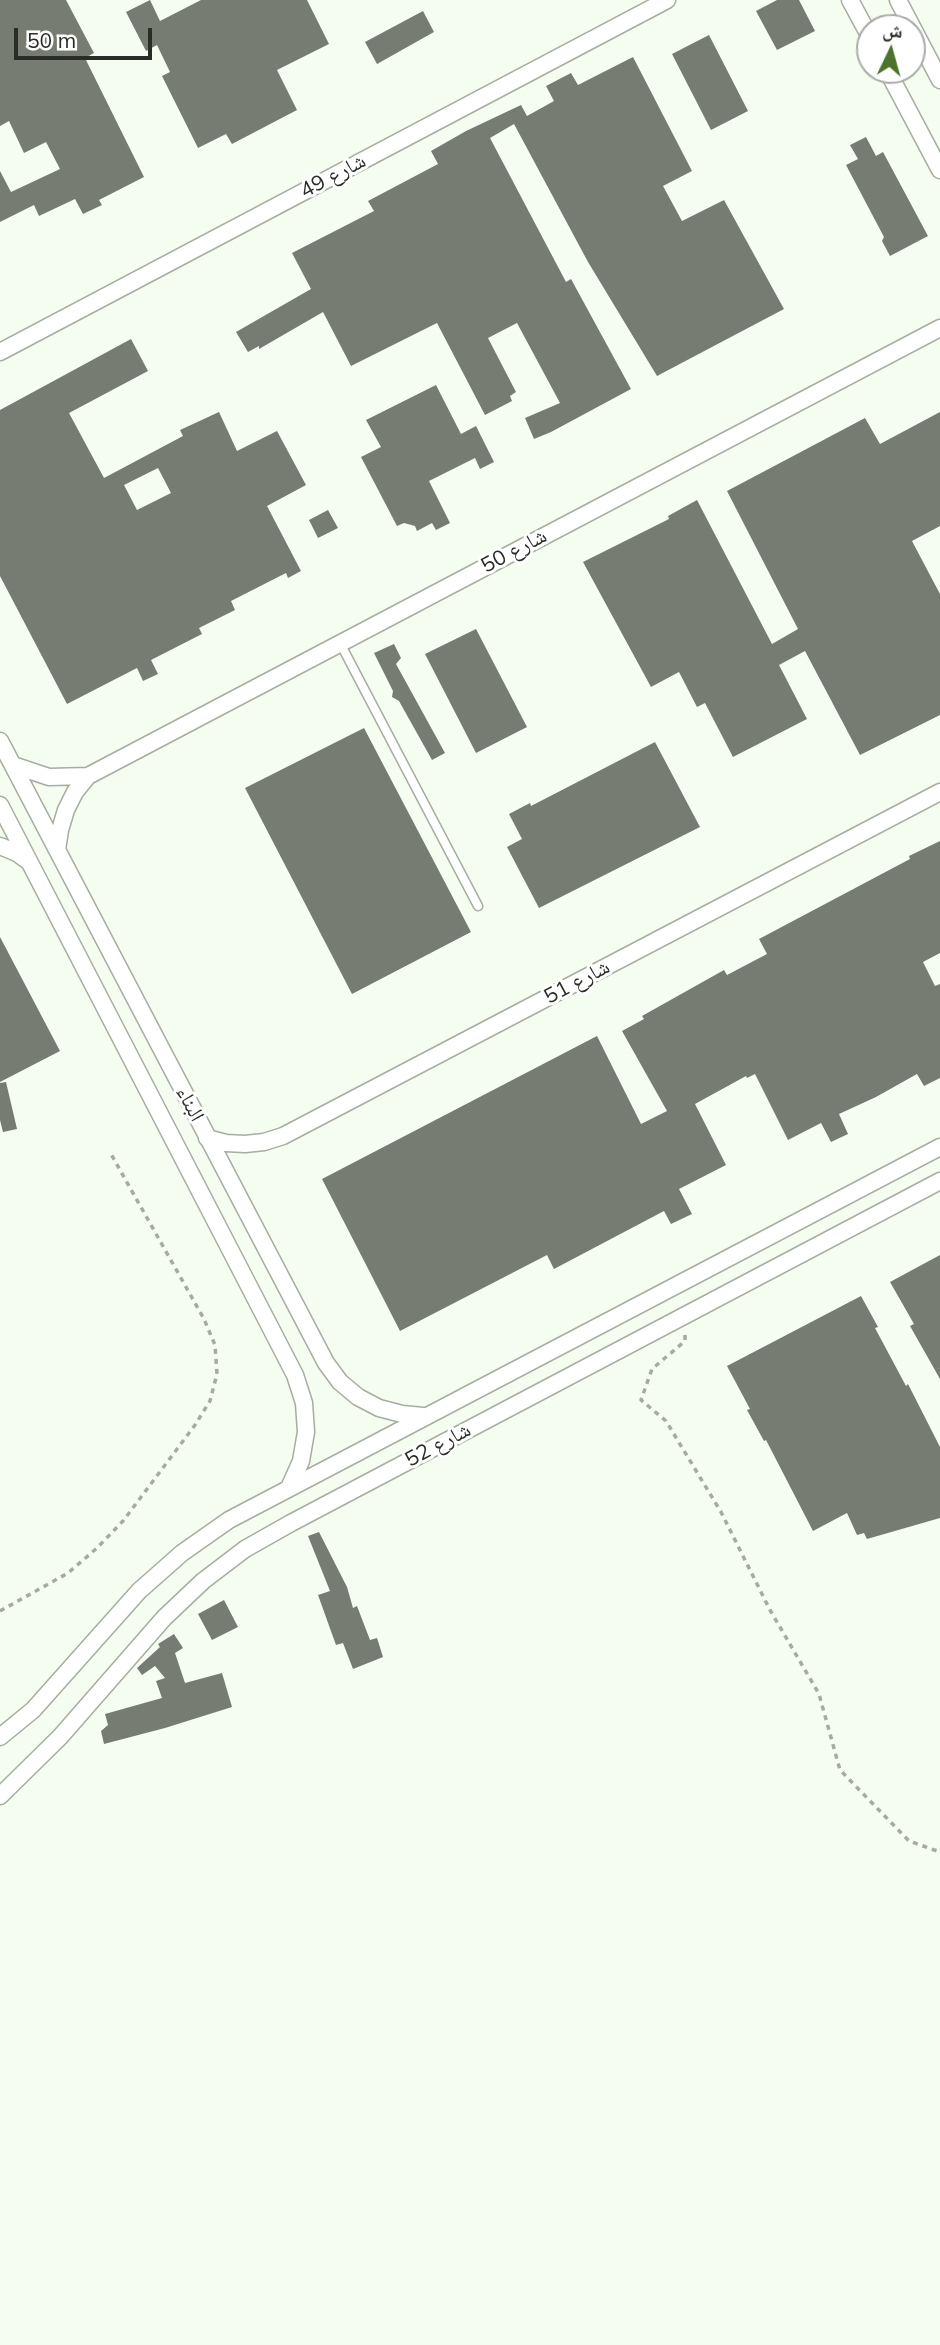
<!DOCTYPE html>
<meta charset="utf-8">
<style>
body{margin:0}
#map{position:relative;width:940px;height:2345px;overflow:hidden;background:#f5fcf0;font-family:Mulish,"Noto Naskh Arabic",sans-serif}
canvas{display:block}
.north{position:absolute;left:856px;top:14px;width:70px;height:70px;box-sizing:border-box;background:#fff;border:2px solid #a9aba9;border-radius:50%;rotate:5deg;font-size:19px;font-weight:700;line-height:28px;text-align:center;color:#292c27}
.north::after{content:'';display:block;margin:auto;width:24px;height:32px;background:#4d722b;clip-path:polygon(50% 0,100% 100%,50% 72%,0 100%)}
.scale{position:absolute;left:14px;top:28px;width:138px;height:32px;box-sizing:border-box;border:4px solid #292c27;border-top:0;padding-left:9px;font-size:21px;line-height:24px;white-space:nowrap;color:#292c27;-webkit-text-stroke:5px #fff;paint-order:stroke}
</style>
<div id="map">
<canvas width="940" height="2345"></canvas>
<div class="north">ش</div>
<div class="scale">50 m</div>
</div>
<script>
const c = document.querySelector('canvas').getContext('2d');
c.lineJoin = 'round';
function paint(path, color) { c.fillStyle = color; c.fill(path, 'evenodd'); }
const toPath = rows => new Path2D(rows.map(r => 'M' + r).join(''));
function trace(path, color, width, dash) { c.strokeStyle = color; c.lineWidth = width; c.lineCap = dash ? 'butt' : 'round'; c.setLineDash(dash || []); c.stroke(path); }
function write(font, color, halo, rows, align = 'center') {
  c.font = font + ' Mulish,"Noto Naskh Arabic",sans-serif'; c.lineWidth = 6; c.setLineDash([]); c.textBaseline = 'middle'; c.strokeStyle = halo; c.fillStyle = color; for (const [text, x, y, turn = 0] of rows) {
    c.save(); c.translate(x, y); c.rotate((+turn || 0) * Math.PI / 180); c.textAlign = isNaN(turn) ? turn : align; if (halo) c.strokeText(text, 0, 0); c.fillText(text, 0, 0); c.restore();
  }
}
const building = toPath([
 [0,0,66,0,94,53,85,58,144,177,99,200,102,205,83,214,75,199,39,216,34,205,0,222,0,171,11,192,60,169,46,142,24,153,9,121,0,126],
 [150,0,160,21,201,0,307,0,329,44,277,70,297,110,232,144,226,134,198,148,162,76,170,72,157,45,146,51,126,12],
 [777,0,799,0,815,31,777,50,756,11],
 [423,11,434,32,377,64,365,42],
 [709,35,748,111,711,130,672,54],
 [633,57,692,171,663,186,682,221,724,200,784,309,657,376,588,262,514,124,490,138,566,282,571,279,631,389,551,432,534,439,525,418,560,403,517,323,488,338,516,392,510,396,512,401,485,415,437,323,351,366,323,312,259,349,259,346,248,352,236,332,311,289,292,253,374,211,368,201,438,164,431,151,466,131,521,105,527,116,554,101,546,86,571,73,578,85],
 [866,137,876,156,883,152,928,236,890,256,882,241,884,237,846,165,858,159,850,145],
 [131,339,148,371,69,413,104,478,183,436,180,430,219,412,237,451,277,431,306,485,267,506,301,571,288,578,286,573,231,601,235,610,199,628,202,634,151,660,158,674,143,681,137,668,67,704,0,576,0,410],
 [158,468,171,493,137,510,124,485],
 [436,385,461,434,476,426,494,462,480,469,475,458,429,481,450,523,436,530,432,523,417,531,415,526,404,523,397,526,361,457,381,447,366,420],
 [940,412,940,526,912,541,940,594,940,715,860,755,805,651,779,665,807,719,733,757,705,703,697,707,679,672,651,687,583,562,669,519,668,516,697,500,772,644,798,629,727,491,865,418,880,444],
 [328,510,338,528,318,538,309,520],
 [476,629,527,727,476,753,425,654],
 [394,644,401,658,396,664,445,753,432,760,399,701,392,697,393,691,374,653],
 [364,728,471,932,352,994,245,788],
 [655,742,700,827,539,908,507,847,522,839,509,814,530,803,531,806],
 [940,841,940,953,923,962,935,986,940,984,940,1078,924,1086,917,1074,876,1097,839,1114,848,1134,831,1142,821,1123,788,1140,755,1074,747,1078,746,1076,695,1104,726,1165,679,1189,692,1214,671,1224,664,1211,554,1269,547,1255,400,1331,322,1179,597,1036,641,1124,667,1111,622,1031,644,1019,642,1016,724,970,727,975,767,954,759,939,910,859,909,856],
 [0,937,60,1051,0,1082],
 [6,1082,17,1129,3,1132,0,1120,0,1083],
 [940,1255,940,1379,910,1326,914,1324,890,1282],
 [861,1296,878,1327,875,1328,906,1386,908,1384,940,1447,940,1518,867,1539,864,1533,857,1535,847,1513,813,1531,766,1440,764,1441,747,1410,750,1409,727,1366],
 [319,1532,347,1587,353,1608,357,1606,370,1640,377,1638,383,1657,353,1669,343,1643,336,1645,318,1595,330,1591,308,1536],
 [224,1600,238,1627,212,1640,198,1614],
 [174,1634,183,1648,175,1653,185,1683,222,1673,232,1707,165,1728,104,1744,101,1731,108,1725,105,1714,162,1698,156,1681,165,1678,155,1666,142,1675,137,1668,160,1647,158,1644]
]);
const path = toPath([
 [685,1335,685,1341,652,1369,641,1400,666,1421,721,1512,770,1610,819,1694,840,1770,909,1841,940,1852],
 [0,1611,68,1573,97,1548,123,1521,195,1425,210,1401,217,1374,215,1345,204,1319,111,1154]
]);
const lane = toPath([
 [340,643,478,906]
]);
const street = toPath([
 [850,0,870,37],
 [898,0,940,80],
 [887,70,940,170],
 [0,352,667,0],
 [0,741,326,1363,340,1382,358,1397,379,1408,402,1414,423,1416],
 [13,765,49,777,88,776,940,328],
 [0,805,295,1375,304,1403,306,1432,301,1461,289,1488],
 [0,846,17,853,28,861],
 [57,850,60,830,66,810,75,792,88,776],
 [207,1138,226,1143,245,1144,264,1142,283,1136,940,792],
 [0,1737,33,1710,139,1591,182,1553,229,1520,940,1147],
 [0,1796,60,1737,164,1618,203,1581,245,1549,291,1523,940,1181]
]);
const streetNames = [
 ["شارع 49",333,176,-28],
 ["شارع 50",514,551,-28],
 ["شارع 51",577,982,-28],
 ["البناء",190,1104,62],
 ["شارع 52",438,1445,-28]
];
paint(building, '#767c71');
trace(lane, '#a6ada1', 11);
trace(street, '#a6ada1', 19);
trace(path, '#a6aba2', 3.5, [5, 5]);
trace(lane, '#fff', 8);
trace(street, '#fff', 16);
write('21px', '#292c27', '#fff', streetNames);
</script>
